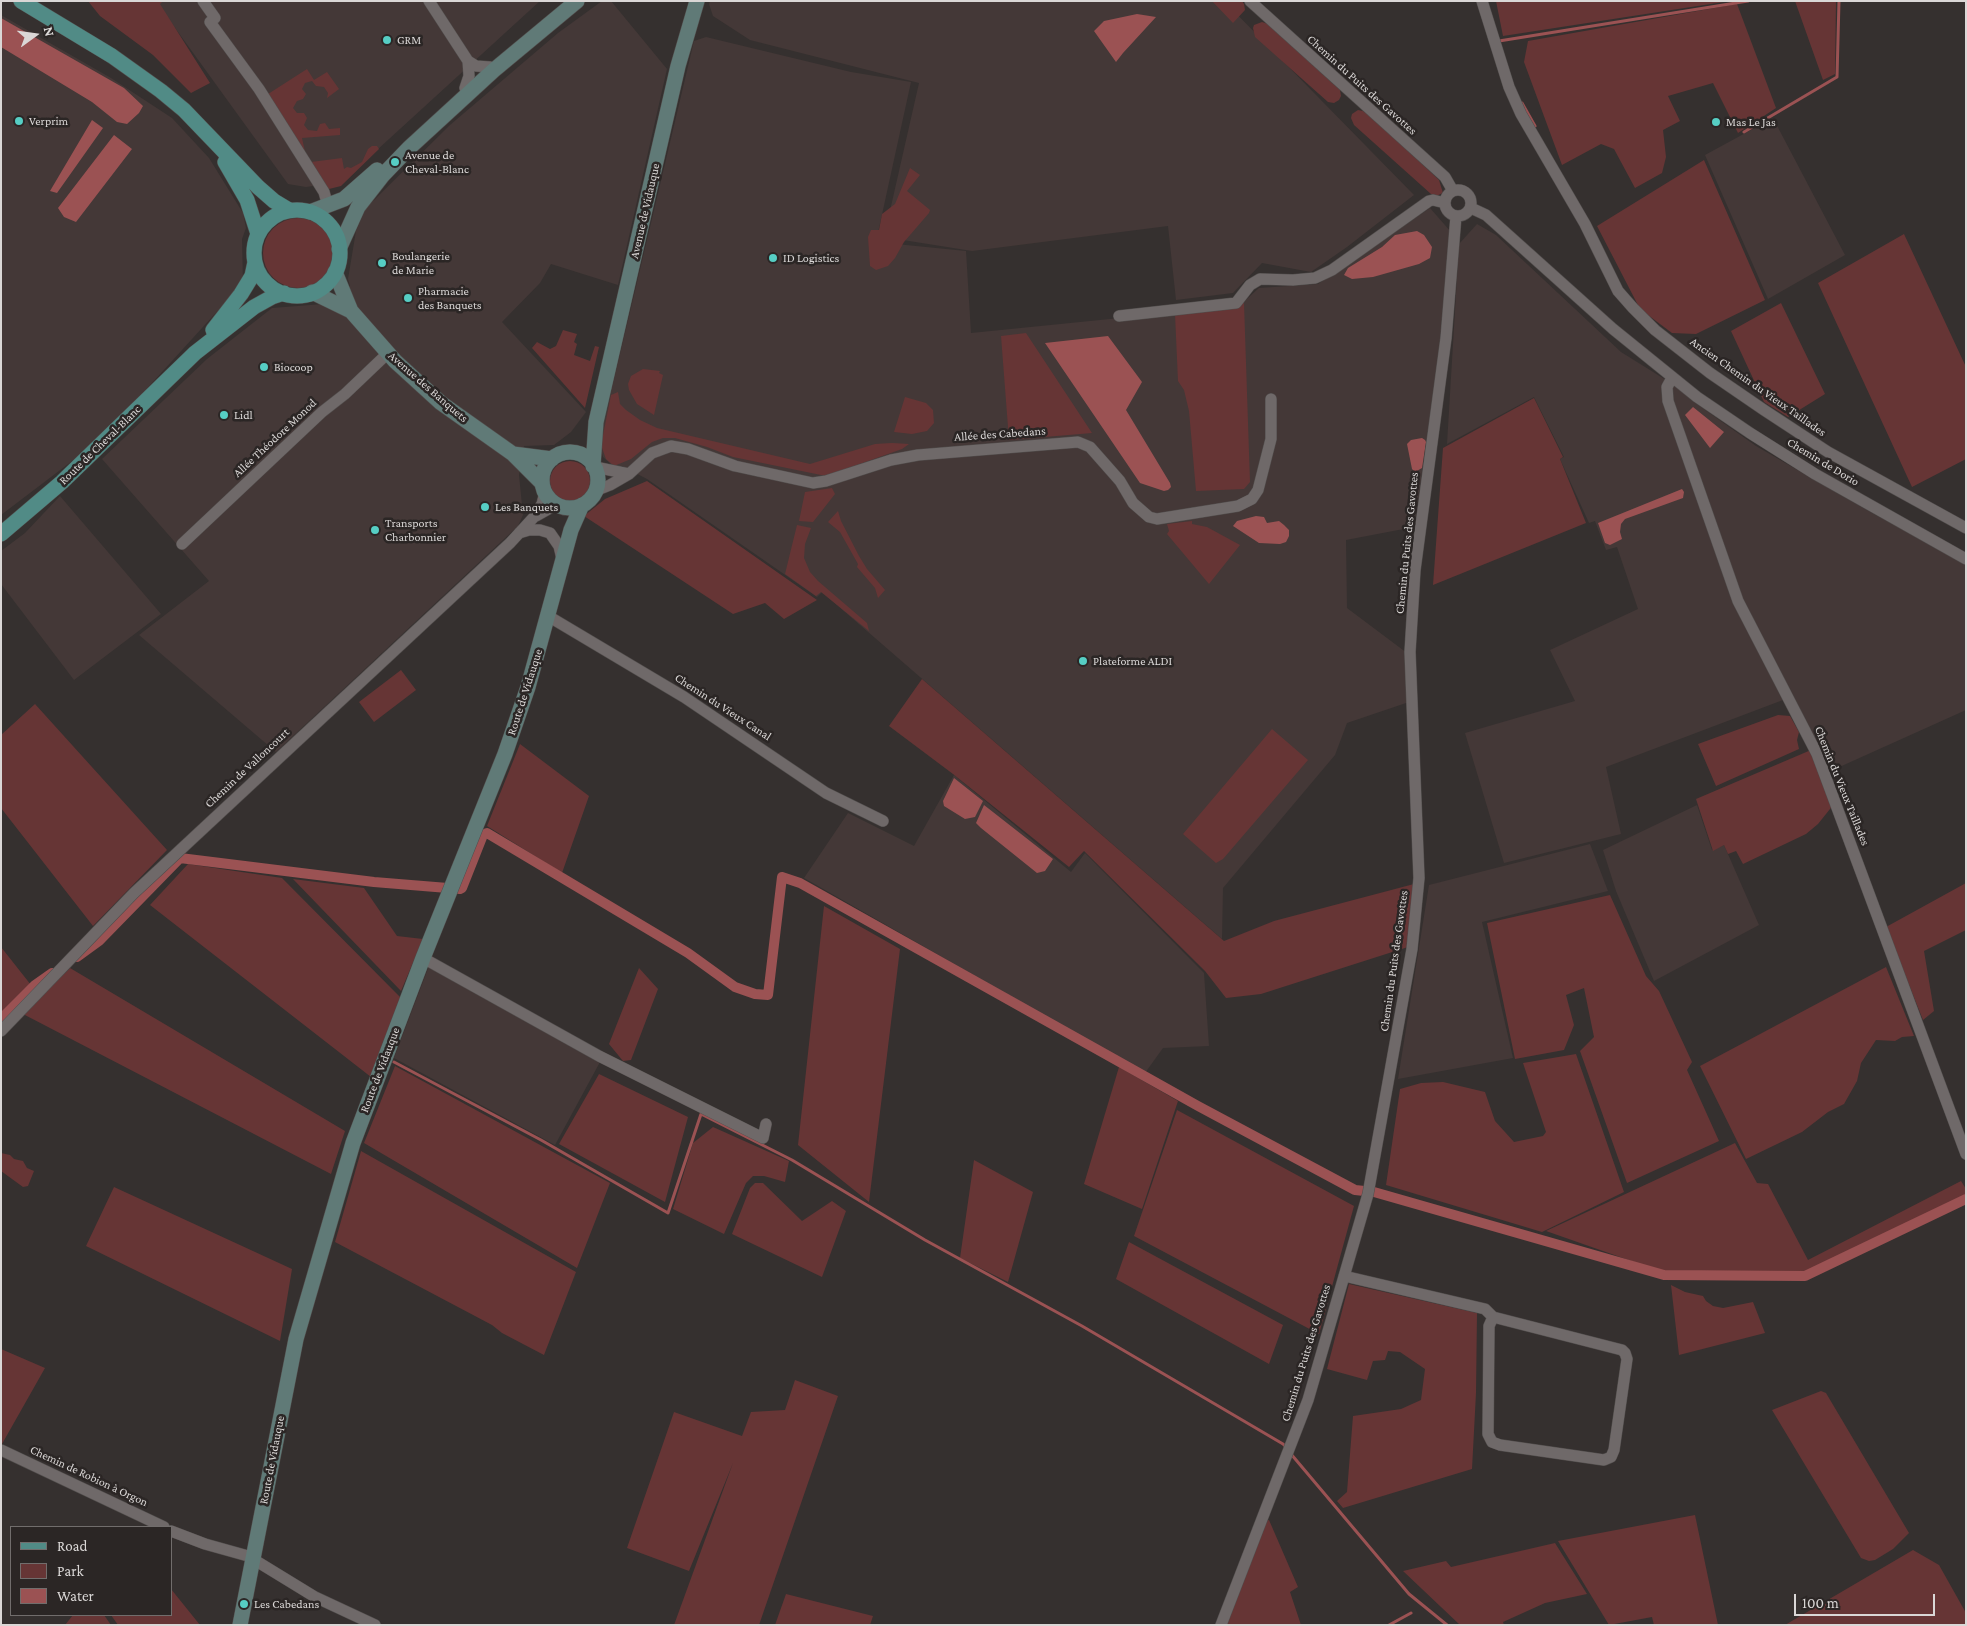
<!DOCTYPE html>
<meta charset="utf-8">
<style>
body{margin:0}
#map{position:relative;width:1967px;height:1626px;overflow:hidden;background:#35302f;font-family:"Crimson Pro",serif}
canvas{display:block}
.frame{position:absolute;inset:0;border:2px solid #dad7d6;pointer-events:none}
.legend{position:absolute;left:10px;top:1526px;width:162px;height:90px;box-sizing:border-box;background:#2b2625;border:1px solid #716d6c;margin:0;padding:6px 9px;list-style:none;font-size:15px;color:#dad7d6}
.legend li{display:flex;align-items:center;gap:10px;height:25px}
.legend b{width:25px;border:1px solid #716d6c}
.north{position:absolute;left:10px;top:10px;width:50px;height:50px;-webkit-text-stroke:4px #2b2625;paint-order:stroke;rotate:76deg;font-size:14px;font-weight:700;line-height:20px;text-align:center;color:#dad7d6}
.north::after{content:'';display:block;margin:auto;width:18px;height:22px;background:#dad7d6;clip-path:polygon(50% 0,100% 100%,50% 72%,0 100%)}
.scale{position:absolute;left:1794px;top:1594px;width:141px;height:22px;box-sizing:border-box;border:2px solid #dad7d6;border-top:0;padding-left:6px;font-size:15px;line-height:18px;white-space:nowrap;color:#dad7d6;-webkit-text-stroke:4px #2b2625;paint-order:stroke}
</style>
<div id="map">
<canvas width="1967" height="1626"></canvas>
<div class="frame"></div>
<ul class="legend">
<li><b style="height:6px;background:#518b86"></b>Road</li>
<li><b style="height:14px;background:#663535"></b>Park</li>
<li><b style="height:14px;background:#9b5253"></b>Water</li>
</ul>
<div class="north">N</div>
<div class="scale">100 m</div>
</div>
<script>
const c = document.querySelector('canvas').getContext('2d');
c.lineJoin = 'round';
function paint(path, color) { c.fillStyle = color; c.fill(path, 'evenodd'); }
const toPath = rows => new Path2D(rows.map(r => 'M' + r).join(''));
function trace(path, color, width, dash) { c.strokeStyle = color; c.lineWidth = width; c.lineCap = dash ? 'butt' : 'round'; c.setLineDash(dash || []); c.stroke(path); }
function write(font, color, halo, rows, align = 'center') {
  c.font = font + ' "Crimson Pro",serif'; c.lineWidth = 5; c.setLineDash([]); c.textBaseline = 'middle'; c.strokeStyle = halo; c.fillStyle = color; for (const [text, x, y, turn = 0] of rows) {
    c.save(); c.translate(x, y); c.rotate((+turn || 0) * Math.PI / 180); c.textAlign = isNaN(turn) ? turn : align; if (halo) c.strokeText(text, 0, 0); c.fillText(text, 0, 0); c.restore();
  }
}
const built = toPath([
 [158,1,540,1,342,182,306,187,288,184,157,3],
 [602,1,611,1,667,69,618,285,551,264,540,283,502,322,586,412,571,432,554,445,524,446,519,475,523,515,518,526,276,752,139,635,209,581,102,459,207,359,272,308,323,304,350,286,348,279,356,231,366,208,450,125,558,33],
 [710,1,1224,1,1414,195,1347,247,1311,272,1262,263,1233,293,1176,300,1168,226,972,251,884,237,919,83,750,40,713,16,709,4],
 [1,15,111,78,172,118,209,158,243,213,246,228,242,239,243,283,101,439,1,515],
 [706,37,851,72,911,82,876,242,966,251,971,333,1239,306,1259,288,1318,284,1430,208,1451,232,1437,370,1414,527,1346,540,1347,608,1407,653,1409,702,1347,723,1335,755,1223,888,1222,939,822,592,817,597,647,479,622,466,614,467,603,457,599,443,694,41],
 [1773,118,1845,255,1768,299,1705,155],
 [1477,224,1496,235,1621,352,1674,385,1694,402,1756,446,1872,513,1966,563,1966,710,1835,769,1783,700,1606,767,1621,834,1504,863,1465,733,1575,701,1550,650,1638,609,1617,547,1606,550,1595,521,1589,523,1560,459,1564,457,1534,397,1447,444,1459,244],
 [60,496,161,614,74,680,1,584,1,551,25,533],
 [954,775,1071,872,1085,853,1204,973,1209,1046,1163,1048,1145,1073,804,878,848,813,914,846],
 [1697,805,1712,850,1724,845,1759,925,1654,981,1616,891,1603,850],
 [1590,844,1608,891,1482,922,1513,1058,1398,1079,1429,885],
 [429,966,600,1062,555,1145,394,1058]
]);
const green = toPath([
 [88,1,163,1,160,4,210,83,191,93,153,55,100,16],
 [1212,1,1242,1,1244,4,1245,10,1233,23],
 [1496,1,1730,1,1503,36],
 [1795,1,1836,1,1835,74,1823,80],
 [1737,4,1776,108,1738,133,1713,83,1668,96,1680,121,1663,130,1666,157,1662,173,1635,188,1614,149,1601,144,1562,165,1524,62,1528,41],
 [1262,22,1268,24,1340,90,1341,96,1339,100,1334,103,1328,102,1255,37,1253,28,1254,25],
 [307,69,314,80,327,72,339,89,327,98,328,93,324,87,316,86,312,81,305,83,302,89,306,94,303,99,297,101,293,108,297,113,304,113,307,118,304,125,308,130,317,131,320,124,325,123,329,129,340,128,340,135,302,138,306,156,265,96],
 [1358,110,1363,111,1371,116,1439,180,1443,193,1436,196,1431,194,1354,125,1351,118,1352,114],
 [372,146,377,146,379,149,341,186,325,190,311,162,342,158,344,169,347,167,351,168,362,162,368,149],
 [1704,160,1765,300,1696,334,1672,333,1640,309,1597,226],
 [910,168,920,175,907,191,930,210,929,213,904,242,895,258,888,266,876,270,870,266,868,237,871,230,879,230,882,214,895,204],
 '263 253a35 35 0 1 1 70 0a35 35 0 1 1-70 0Z',
 [1904,234,1966,367,1966,459,1912,487,1818,283],
 [1244,303,1250,482,1244,489,1196,491,1189,411,1184,390,1178,381,1175,314],
 [1781,303,1825,394,1788,417,1764,402,1731,331],
 [563,330,577,334,574,342,577,344,574,355,590,361,595,346,599,347,585,408,532,348,537,342,550,349,556,346],
 [1026,333,1092,433,1009,440,1001,336],
 [643,369,660,371,659,373,663,375,654,415,637,404,629,390,628,384,631,376],
 [618,392,620,404,626,410,640,420,657,428,810,464,875,444,892,443,909,444,902,449,826,476,733,457,707,447,675,438,663,438,652,442,631,459,614,466,606,459,601,445,611,395],
 [905,397,926,403,933,410,934,423,927,431,912,434,894,432],
 [1534,398,1563,457,1560,459,1586,523,1433,585,1443,448],
 '550 481a20 20 0 1 1 40 0a20 20 0 1 1-40 0Z',
 [647,481,817,600,784,619,765,603,733,614,584,516,605,499],
 [832,488,835,494,813,522,799,521,805,492],
 [838,511,841,521,859,556,867,569,885,590,878,598,875,588,857,567,858,564,840,532,828,522],
 [1192,521,1192,524,1207,527,1240,545,1209,584,1167,534,1169,531,1167,524],
 [797,525,811,528,805,544,804,558,810,572,818,581,867,623,869,631,821,592,816,596,785,574],
 [401,670,416,690,374,722,359,702],
 [922,679,1224,941,1274,921,1414,884,1408,947,1261,994,1226,998,1205,971,1084,851,1069,867,953,774,889,726],
 [35,704,167,850,93,926,1,808,1,735],
 [1778,715,1790,716,1799,732,1797,740,1799,749,1716,786,1698,744],
 [1272,729,1308,760,1223,859,1216,863,1183,834],
 [520,744,589,796,562,873,487,826],
 [1811,750,1834,804,1818,824,1806,834,1743,864,1736,851,1728,854,1724,845,1713,851,1696,799],
 [188,864,282,878,401,998,371,1077,150,905],
 [293,879,364,888,397,936,423,939,401,991],
 [1966,883,1966,930,1924,951,1934,1011,1923,1020,1886,927],
 [1610,895,1646,976,1659,991,1692,1062,1687,1070,1719,1141,1627,1183,1580,1051,1594,1037,1584,988,1566,995,1574,1025,1564,1050,1515,1059,1487,923],
 [824,906,900,949,869,1202,798,1145],
 [1,947,31,985,1,1014],
 [1886,967,1914,1036,1902,1037,1895,1041,1876,1040,1861,1063,1857,1081,1844,1104,1828,1112,1802,1132,1746,1159,1700,1066],
 [70,968,345,1131,331,1174,23,1014],
 [639,968,658,989,631,1060,623,1061,609,1044],
 [1576,1054,1624,1192,1542,1232,1386,1185,1400,1089,1421,1083,1443,1082,1485,1092,1495,1121,1514,1142,1543,1136,1546,1132,1523,1063],
 [395,1066,610,1183,577,1268,364,1143],
 [1119,1067,1178,1101,1142,1209,1084,1184],
 [599,1074,688,1117,665,1202,559,1144],
 [1177,1110,1354,1206,1319,1334,1134,1236],
 [713,1127,789,1161,785,1182,764,1176,753,1176,746,1183,724,1234,673,1209,693,1143],
 [1735,1143,1757,1183,1768,1184,1808,1260,1961,1181,1966,1189,1966,1197,1806,1272,1737,1271,1660,1271,1546,1231],
 [361,1151,576,1272,544,1355,502,1333,492,1325,335,1242],
 [1,1153,10,1155,14,1159,23,1161,27,1168,34,1171,28,1186,23,1187,1,1171],
 [974,1160,1033,1192,1008,1282,960,1258],
 [755,1183,763,1183,802,1221,832,1201,846,1211,822,1277,732,1234,750,1188],
 [114,1187,292,1269,280,1341,86,1246],
 [1129,1242,1283,1325,1269,1364,1116,1279],
 [1349,1284,1477,1313,1476,1393,1472,1469,1343,1508,1337,1501,1347,1492,1353,1416,1401,1409,1421,1400,1425,1369,1400,1352,1388,1351,1385,1360,1373,1361,1367,1380,1327,1369],
 [1671,1285,1685,1292,1703,1296,1706,1301,1713,1306,1723,1308,1753,1302,1765,1333,1679,1355],
 [1,1349,45,1368,2,1444,1,1444],
 [795,1380,838,1396,759,1625,674,1625,733,1463,689,1571,627,1548,674,1412,742,1436,751,1412,785,1410],
 [1821,1391,1826,1393,1909,1533,1893,1549,1875,1560,1869,1561,1861,1558,1772,1410],
 [1695,1515,1718,1625,1654,1625,1652,1617,1609,1625,1558,1541],
 [1269,1520,1298,1587,1290,1592,1301,1625,1225,1625,1264,1521],
 [1555,1543,1587,1594,1545,1603,1503,1622,1504,1625,1460,1625,1403,1571,1446,1561,1451,1567],
 [1913,1550,1939,1565,1966,1613,1966,1625,1785,1625],
 [171,1589,200,1625,118,1625,111,1615,171,1615],
 [786,1594,873,1616,870,1625,775,1625],
 [73,1615,104,1615,111,1625,65,1625]
]);
const water = toPath([
 [1137,14,1156,17,1123,53,1116,62,1094,31,1104,21],
 [1,18,124,88,143,106,139,113,127,124,117,122,92,102,1,47],
 [92,120,103,128,57,193,50,191],
 [114,135,132,149,76,222,64,217,58,208],
 [1417,231,1424,235,1432,247,1430,258,1419,264,1373,277,1352,279,1344,275,1348,268,1382,247,1395,235],
 [1108,336,1142,382,1126,410,1170,483,1171,487,1168,490,1164,491,1140,483,1045,343],
 [1693,407,1724,432,1710,448,1685,415],
 [1422,438,1425,440,1426,442,1422,468,1415,472,1412,469,1407,444,1411,440],
 [1682,489,1684,492,1683,498,1625,519,1621,524,1620,532,1622,539,1610,545,1605,543,1598,523],
 [1256,516,1264,517,1267,523,1279,521,1284,525,1289,530,1289,536,1286,542,1280,544,1259,543,1233,526,1237,521],
 [954,778,983,801,975,817,965,819,944,806,943,801],
 [984,805,1053,859,1045,871,1037,873,981,828,976,823]
]);
const stream = toPath([
 [1499,41,1748,1],
 [1522,103,1535,126],
 [1744,132,1837,77,1839,1],
 [394,1062,541,1140,668,1213,701,1114,792,1160,925,1240,1082,1326,1283,1444,1286,1447],
 [1291,1454,1409,1594,1447,1625],
 [1389,1625,1411,1613]
]);
const canal = toPath([
 [77,957,99,941,180,858,374,882,460,889,462,888,483,835,487,833,688,953,735,987,755,994,768,995,782,877,800,883,1198,1106,1355,1190,1374,1192,1664,1275,1805,1276,1966,1199],
 [1,1019,35,985,52,973]
]);
const street = toPath([
 [203,1,215,18,210,22,259,89,324,192,328,206],
 [429,1,468,61,469,76,465,88],
 [1250,1,1445,177,1453,191],
 [1482,1,1509,87,1521,114,1585,224,1618,291,1633,308,1655,330,1710,373,1764,410,1828,452,1966,528],
 [468,61,476,66,490,67],
 '1445 203a13 13 0 1 1 26 0a13 13 0 1 1-26 0Z',
 [1471,208,1486,215,1613,329,1697,397,1750,433,1815,474,1966,559],
 [1119,316,1236,303,1250,285,1260,279,1293,280,1315,278,1332,270,1429,201,1433,200,1445,203],
 [1672,378,1667,387,1668,401,1738,601,1817,754,1966,1154],
 [595,467,629,474],
 [595,491,610,485,629,474,652,453,671,446,688,449,735,466,813,483,826,481,891,460,918,455,1078,442,1090,447,1120,481,1133,503,1149,517,1157,519,1238,506,1252,499,1258,490,1271,439,1271,399],
 [536,516,552,507,558,505],
 [519,533,529,530,540,530,550,533,559,546,562,559],
 [182,544,322,412,345,394,388,353],
 [548,616,684,697,826,793,883,821],
 [423,958,599,1056,763,1138,766,1124],
 [1,1031,134,893,510,543,534,517,542,504,545,492],
 [1344,1276,1485,1309,1493,1317,1622,1350,1625,1353,1627,1359,1614,1450,1611,1457,1604,1460,1500,1445,1492,1442,1488,1434,1489,1326,1493,1317],
 [1,1450,164,1527],
 [171,1531,205,1544,248,1556,315,1597,375,1625],
 [1221,1625,1308,1400,1368,1194,1412,949,1419,878,1410,652,1415,570,1446,338,1456,216]
]);
const secondary = toPath([
 [310,212,344,199,377,170],
 [339,249,358,207,383,175,409,148,494,70,577,1],
 [335,272,351,311,395,361,441,403,513,454,542,483],
 [312,292,351,311],
 '542 480a28 28 0 1 1 56 0a28 28 0 1 1-56 0Z',
 [513,454,552,459],
 [593,466,596,422,678,66,697,1],
 [240,1625,296,1339,353,1143,423,958,505,754,528,687,571,530,582,505]
]);
const primary = toPath([
 [21,1,112,56,161,91,184,110,258,187,274,201,289,210],
 [225,162,247,200,258,234],
 '254 253a43 43 0 1 1 86 0a43 43 0 1 1-86 0Z',
 [213,330,241,294,252,276,255,262],
 [1,534,62,482,195,353,254,307,272,297,284,293]
]);
const markers = [
 [387,40,5,"#56cec4"],
 [19,121,5,"#56cec4"],
 [1716,122,5,"#56cec4"],
 [395,162,5,"#56cec4"],
 [773,258,5,"#56cec4"],
 [382,263,5,"#56cec4"],
 [408,298,5,"#56cec4"],
 [264,367,5,"#56cec4"],
 [224,415,5,"#56cec4"],
 [485,507,5,"#56cec4"],
 [375,530,5,"#56cec4"],
 [1083,661,5,"#56cec4"],
 [244,1604,5,"#56cec4"]
];
const poiNames = [
 ["GRM",397,40],
 ["Verprim",29,121],
 ["Mas Le Jas",1726,122],
 ["Avenue de",405,155],
 ["Cheval-Blanc",405,169],
 ["Boulangerie",392,256],
 ["de Marie",392,270],
 ["ID Logistics",783,258],
 ["Pharmacie",418,291],
 ["des Banquets",418,305],
 ["Biocoop",274,367],
 ["Lidl",234,415],
 ["Les Banquets",495,507],
 ["Transports",385,523],
 ["Charbonnier",385,537],
 ["Plateforme ALDI",1093,661],
 ["Les Cabedans",254,1604]
];
const streetNames = [
 ["Chemin du Puits des Gavottes",1362,85,42],
 ["Avenue de Vidauque",645,211,-77],
 ["Avenue des Banquets",428,387,41],
 ["Ancien Chemin du Vieux Taillades",1758,387,35],
 ["Allée des Cabedans",1000,434,-4],
 ["Allée Théodore Monod",275,438,-43],
 ["Route de Cheval-Blanc",100,445,-44],
 ["Chemin de Dorio",1823,462,31],
 ["Chemin du Puits des Gavottes",1407,543,-84],
 ["Route de Vidauque",525,692,-72],
 ["Chemin du Vieux Canal",723,707,33],
 ["Chemin de Valloncourt",247,768,-43],
 ["Chemin du Vieux Taillades",1842,786,68],
 ["Chemin du Puits des Gavottes",1394,961,-82],
 ["Route de Vidauque",380,1070,-69],
 ["Chemin du Puits des Gavottes",1306,1353,-73],
 ["Route de Vidauque",272,1460,-79],
 ["Chemin de Robion à Orgon",89,1476,25]
];
paint(built, '#443837');
paint(green, '#663535');
paint(water, '#9b5253');
trace(stream, '#9b5253', 3);
trace(canal, '#9b5253', 10);
trace(street, '#514d4c', 12);
trace(secondary, '#514d4c', 16);
trace(primary, '#514d4c', 16);
trace(street, '#6f6969', 11);
trace(secondary, '#607a77', 15);
trace(primary, '#518b86', 15);
for (const [x, y, r, color] of markers) { const dot = new Path2D(); dot.arc(x, y, r, 0, 2 * Math.PI); c.fillStyle = color; c.fill(dot); trace(dot, '#2b2625', 2); }
write('12px', '#dad7d6', '#2b2625', poiNames, 'left');
write('12px', '#dad7d6', '#2b2625', streetNames);
</script>
